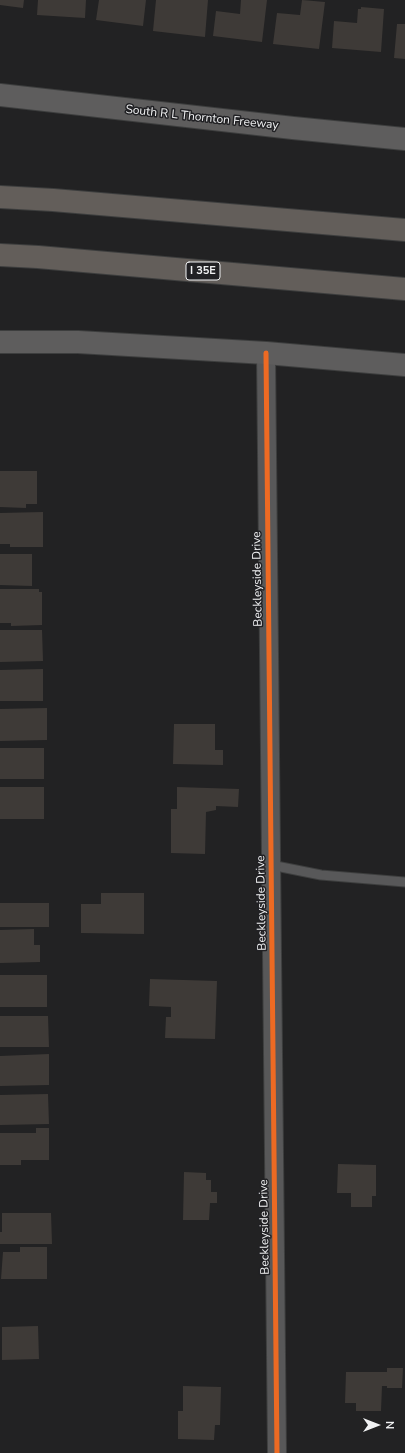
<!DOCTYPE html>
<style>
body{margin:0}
#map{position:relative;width:405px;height:1453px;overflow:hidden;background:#222223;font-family:"Nunito Sans",sans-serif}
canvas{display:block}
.north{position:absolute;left:357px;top:1405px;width:40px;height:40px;-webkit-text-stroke:3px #212124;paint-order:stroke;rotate:90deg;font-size:11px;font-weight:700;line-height:16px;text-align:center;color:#f1f2f3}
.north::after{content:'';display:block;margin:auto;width:14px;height:18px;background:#f1f2f3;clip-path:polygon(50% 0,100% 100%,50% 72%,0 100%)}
</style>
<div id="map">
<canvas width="405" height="1453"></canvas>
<div class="north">N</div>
</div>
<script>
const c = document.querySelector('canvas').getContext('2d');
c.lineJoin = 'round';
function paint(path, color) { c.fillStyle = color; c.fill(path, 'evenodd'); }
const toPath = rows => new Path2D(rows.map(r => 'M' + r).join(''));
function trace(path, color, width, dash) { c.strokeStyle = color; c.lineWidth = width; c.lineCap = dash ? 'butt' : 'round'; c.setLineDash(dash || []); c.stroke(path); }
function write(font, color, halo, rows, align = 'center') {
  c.font = font + ' "Nunito Sans",sans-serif'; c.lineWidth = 3; c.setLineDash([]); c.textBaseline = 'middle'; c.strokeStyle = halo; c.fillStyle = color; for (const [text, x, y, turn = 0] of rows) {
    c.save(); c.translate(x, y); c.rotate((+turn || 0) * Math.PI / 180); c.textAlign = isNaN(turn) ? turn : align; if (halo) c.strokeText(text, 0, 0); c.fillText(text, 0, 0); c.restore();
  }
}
const building = toPath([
 [0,0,24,0,23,8,0,5],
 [38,0,86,0,85,18,37,15],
 [99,0,146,0,143,26,96,20],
 [156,0,208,0,205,37,153,31],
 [241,0,267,0,262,42,213,36,216,11,240,14],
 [302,0,325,2,319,49,273,44,277,13,300,15],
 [361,7,384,9,381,52,332,48,334,21,357,23,358,9,361,9],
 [397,24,405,24,405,59,394,58],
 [0,471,37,471,37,504,26,504,26,508,0,507],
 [43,512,43,547,10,547,10,544,0,544,0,513],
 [0,554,32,554,32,586,0,585],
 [0,589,39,589,39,592,42,592,42,625,11,626,11,623,0,623],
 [0,630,42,630,43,661,0,662],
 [43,669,43,701,0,701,0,670],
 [47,708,47,740,0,741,0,709],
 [174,724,215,724,215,750,223,750,223,765,173,764],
 [0,748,44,748,44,779,0,779],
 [0,787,44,787,44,819,0,819],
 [177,787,239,789,238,807,216,806,216,810,206,812,205,854,171,853,171,809,177,809],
 [101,893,144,893,144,934,81,933,81,904,101,904],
 [0,903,49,903,49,927,0,927],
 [34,929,34,945,40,945,40,962,0,963,0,930],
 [0,975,47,975,47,1007,0,1007],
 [150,979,217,981,215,1039,165,1038,166,1017,171,1017,171,1007,149,1006],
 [0,1016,48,1016,49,1047,0,1047],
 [49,1054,49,1085,0,1086,0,1056],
 [48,1094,49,1124,0,1125,0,1095],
 [36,1128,49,1128,49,1160,21,1160,21,1165,0,1165,0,1133,36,1133],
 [338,1164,376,1165,376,1196,372,1196,372,1207,351,1207,351,1193,337,1193],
 [184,1172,206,1173,206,1180,211,1180,211,1192,217,1192,217,1203,210,1203,209,1220,183,1220],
 [2,1213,51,1213,52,1244,0,1244,0,1232,2,1232],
 [20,1247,47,1247,47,1279,1,1279,3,1252,20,1252],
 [38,1326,39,1359,2,1360,2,1327],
 [387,1368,403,1368,402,1388,387,1388,387,1386,382,1386,381,1411,356,1411,356,1403,345,1403,346,1372,387,1372],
 [183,1386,221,1387,220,1425,215,1425,214,1440,178,1439,178,1411,183,1411]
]);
const lane = toPath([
 [271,865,321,875,405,882]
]);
const street = toPath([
 [266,353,277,1453]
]);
const secondary = toPath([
 [0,95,293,128,405,139],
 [0,342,78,342,266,353,405,365]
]);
const highway = toPath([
 [0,197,53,200,405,230],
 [0,255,38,257,405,289]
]);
const cycleway = toPath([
 [266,353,277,1453]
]);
const shields = [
 [203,271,34]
];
const shieldNames = [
 ["I 35E",203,271]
];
const streetNames = [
 ["South R L Thornton Freeway",202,118,6],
 ["Beckleyside Drive",258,579,-91],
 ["Beckleyside Drive",262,903,-91],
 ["Beckleyside Drive",265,1227,-91]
];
paint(building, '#3e3a37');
trace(lane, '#3d3e3e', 11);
trace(street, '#3d3e3e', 20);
trace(secondary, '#3d3e3e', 24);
trace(highway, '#3d3e3e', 24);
trace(lane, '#585859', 9);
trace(street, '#585859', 18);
trace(secondary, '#5e5d5d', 22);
trace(highway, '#635e5a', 22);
trace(cycleway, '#ed6a23', 5);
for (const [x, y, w] of shields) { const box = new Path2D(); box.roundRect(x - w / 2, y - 9, w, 18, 3); c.fillStyle = '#212124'; c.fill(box); trace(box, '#f1f2f3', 1); }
write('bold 11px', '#f1f2f3', null, shieldNames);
write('12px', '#f1f2f3', '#212124', streetNames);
</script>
